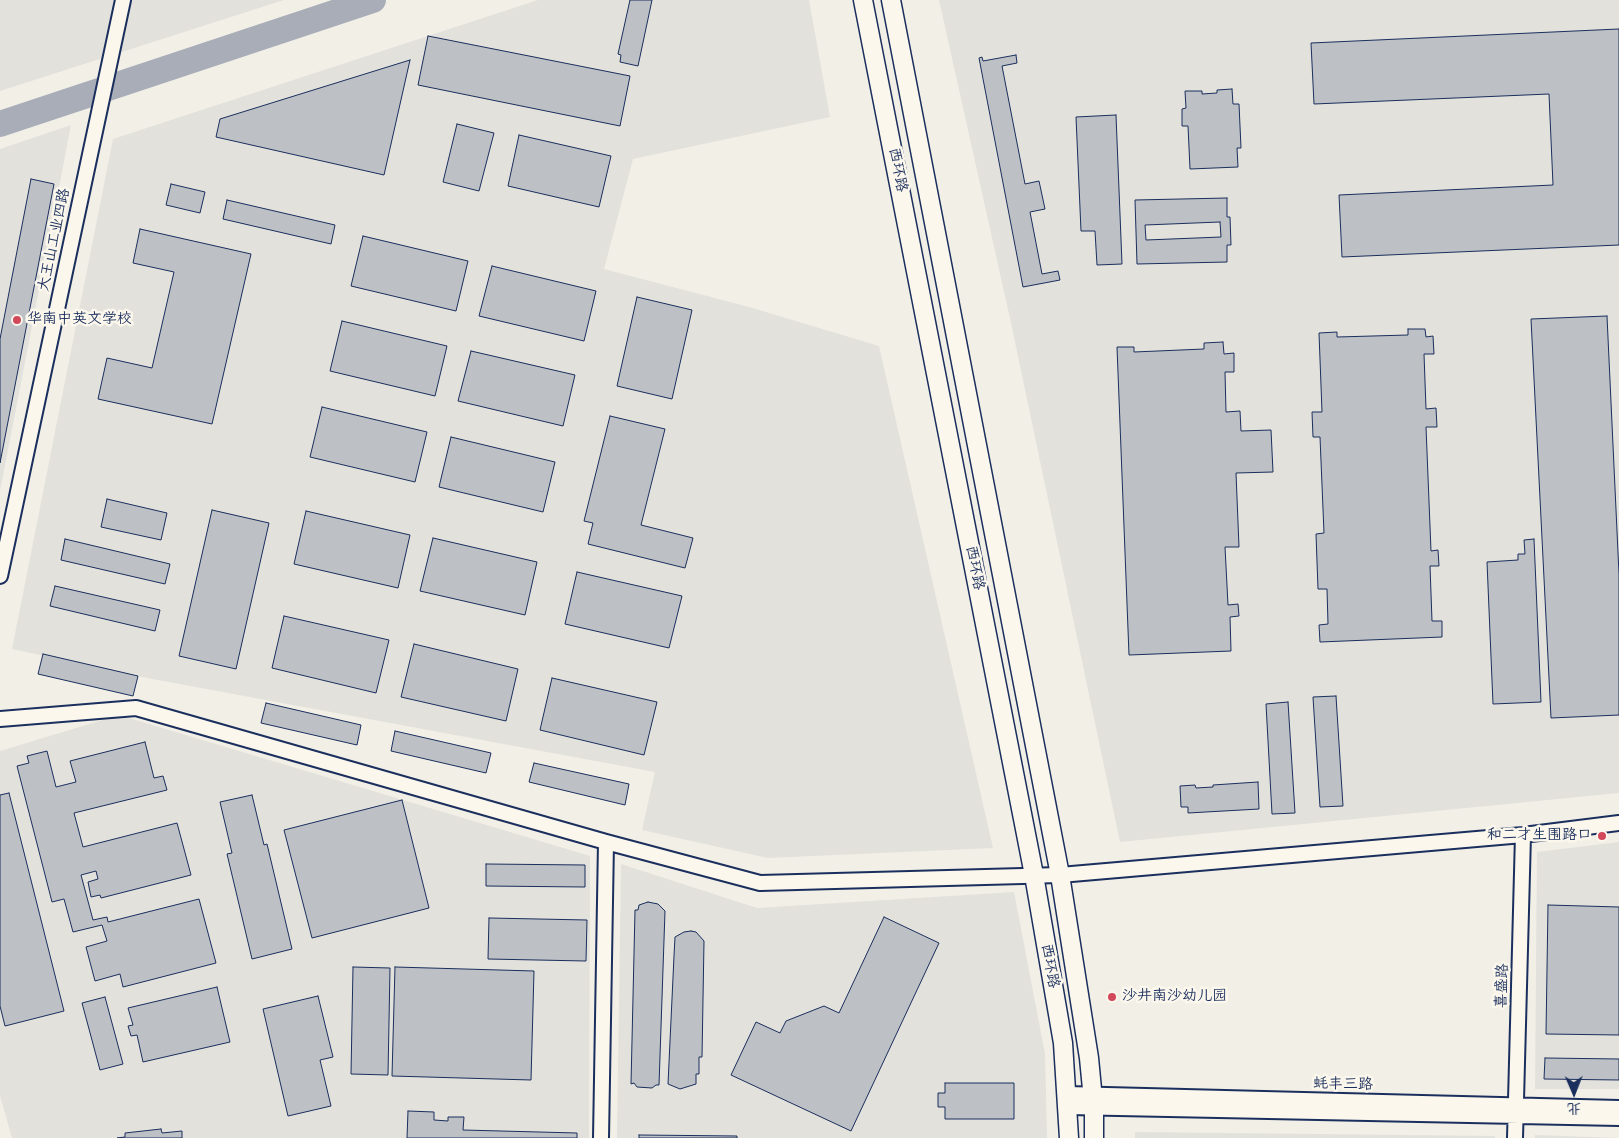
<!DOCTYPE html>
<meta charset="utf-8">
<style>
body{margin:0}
#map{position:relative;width:1619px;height:1138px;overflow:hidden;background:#f2efe6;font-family:"Architects Daughter","LXGW WenKai TC",sans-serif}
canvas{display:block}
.north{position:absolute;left:1549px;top:1068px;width:50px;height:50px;-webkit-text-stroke:4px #fbf7ec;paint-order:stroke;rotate:179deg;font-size:14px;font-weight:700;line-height:20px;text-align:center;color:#1b2f5e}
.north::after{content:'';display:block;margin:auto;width:18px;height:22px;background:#1b2f5e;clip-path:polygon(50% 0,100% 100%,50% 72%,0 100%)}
</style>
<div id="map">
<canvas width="1619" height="1138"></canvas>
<div class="north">北</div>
</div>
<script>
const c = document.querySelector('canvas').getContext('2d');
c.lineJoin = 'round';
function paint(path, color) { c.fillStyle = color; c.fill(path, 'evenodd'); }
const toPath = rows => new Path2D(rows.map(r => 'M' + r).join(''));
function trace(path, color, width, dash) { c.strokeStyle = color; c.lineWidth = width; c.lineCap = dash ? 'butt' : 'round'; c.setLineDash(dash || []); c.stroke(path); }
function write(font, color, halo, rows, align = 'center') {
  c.font = font + ' "Architects Daughter","LXGW WenKai TC",sans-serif'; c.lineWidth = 5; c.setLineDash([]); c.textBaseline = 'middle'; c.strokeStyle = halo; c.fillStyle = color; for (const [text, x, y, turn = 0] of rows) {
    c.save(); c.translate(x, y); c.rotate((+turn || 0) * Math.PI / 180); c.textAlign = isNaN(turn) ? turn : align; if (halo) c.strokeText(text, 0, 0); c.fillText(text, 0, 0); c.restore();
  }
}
const built = toPath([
 [0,0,284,0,0,91],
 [538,0,809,0,830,117,633,159,604,269,749,307,879,346,993,848,768,858,642,830,655,772,147,678,12,649,113,139],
 [939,0,1619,0,1619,793,1120,842,1011,323],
 [71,125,0,491,0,149],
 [119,715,590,856,589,1138,12,1138,0,1096,0,751],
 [1619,842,1619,1089,1535,1089,1537,852],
 [621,864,757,908,1014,892,1045,1054,1047,1138,617,1138],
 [1135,1132,1495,1136,1495,1138,1135,1138],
 [1535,1135,1619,1138,1535,1138]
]);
const river = toPath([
 [0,124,373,0]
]);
const building = toPath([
 [630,0,652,0,638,66,620,62,621,55,618,54,630,0],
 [1619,29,1619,245,1342,257,1339,195,1553,185,1549,94,1314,104,1311,43,1619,29],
 [428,36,630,76,620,126,418,85,428,36],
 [1016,55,1017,63,1002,66,1025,184,1039,181,1045,209,1030,212,1042,274,1058,271,1060,280,1023,287,979,58,982,57,983,61,1016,55],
 [410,60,384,175,216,137,220,119,410,60],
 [1232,89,1233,104,1239,104,1241,148,1237,148,1238,167,1190,169,1188,126,1182,126,1182,109,1186,108,1185,91,1202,91,1202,94,1217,93,1217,90,1232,89],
 [1116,115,1122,264,1097,265,1095,231,1081,231,1076,117,1116,115],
 [457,124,494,133,479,191,443,182,457,124],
 [519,135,611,156,599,207,508,186,519,135],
 [31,179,54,184,0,463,0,339,31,179],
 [171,184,205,192,200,213,166,205,171,184],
 [1227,198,1227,217,1230,217,1231,245,1227,245,1227,262,1137,264,1135,200,1227,198],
 [1220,222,1221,237,1146,240,1145,225,1220,222],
 [227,200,335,225,331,244,223,219,227,200],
 [140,229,251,254,212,424,98,399,107,358,152,368,174,272,133,263,140,229],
 [363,236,468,261,456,311,351,286,363,236],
 [492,266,596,291,584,341,479,316,492,266],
 [637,297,692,310,672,399,617,386,637,297],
 [1607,316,1619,574,1619,715,1551,718,1531,319,1607,316],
 [342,321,447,346,435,396,330,371,342,321],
 [1408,329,1425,329,1426,337,1433,336,1434,354,1424,354,1426,409,1436,408,1437,427,1426,427,1431,551,1438,550,1439,566,1430,566,1432,621,1442,621,1442,637,1320,642,1319,625,1328,624,1327,589,1318,589,1316,534,1324,533,1320,437,1313,437,1312,412,1322,412,1319,333,1337,332,1337,337,1408,335,1408,329],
 [1223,342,1224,354,1234,353,1234,372,1225,372,1226,412,1240,411,1241,431,1271,430,1273,472,1236,473,1239,547,1225,547,1228,605,1238,604,1239,616,1230,617,1231,651,1129,655,1117,347,1134,347,1134,352,1204,349,1204,343,1223,342],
 [471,351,575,375,563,426,458,401,471,351],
 [322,407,427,432,415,482,310,457,322,407],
 [610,416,665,429,641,525,693,538,685,568,588,544,593,523,584,521,610,416],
 [451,437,555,462,543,512,439,487,451,437],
 [107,499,167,513,161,540,101,527,107,499],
 [212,510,269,523,236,669,179,656,212,510],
 [306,511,410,535,398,588,294,564,306,511],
 [433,538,537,562,525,615,420,591,433,538],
 [65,539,170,564,165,584,61,560,65,539],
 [1534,539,1541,702,1493,704,1487,562,1518,560,1518,554,1525,554,1524,540,1534,539],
 [577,572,682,596,669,648,565,624,577,572],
 [55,586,160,610,155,631,50,606,55,586],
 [284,616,389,640,376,693,272,668,284,616],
 [414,644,518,669,506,721,401,697,414,644],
 [43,654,138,676,133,696,38,674,43,654],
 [552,678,657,702,644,755,540,730,552,678],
 [1336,696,1343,806,1320,807,1313,697,1336,696],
 [1288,702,1295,813,1272,814,1266,704,1288,702],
 [266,703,361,725,357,745,261,723,266,703],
 [395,731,491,753,486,773,391,751,395,731],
 [145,742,154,778,163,776,167,790,74,813,83,847,177,823,191,875,101,898,100,895,91,897,88,882,98,879,96,871,81,875,93,920,107,917,108,922,199,899,216,963,123,987,120,974,95,981,86,947,107,941,102,925,73,932,64,899,52,902,17,766,29,763,27,756,47,751,56,787,76,782,70,761,145,742],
 [534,763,629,784,625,805,529,782,534,763],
 [1258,782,1259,809,1188,813,1188,807,1181,807,1180,786,1195,785,1196,788,1213,787,1213,785,1258,782],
 [9,793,64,1011,5,1026,0,1006,0,795,9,793],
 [252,795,264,845,267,844,292,949,252,959,227,854,232,853,220,802,252,795],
 [402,800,429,908,312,938,284,830,402,800],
 [486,864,585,865,585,887,486,886,486,864],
 [648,902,658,904,665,911,659,1085,656,1085,652,1088,637,1087,634,1083,631,1084,635,910,638,910,639,905,648,902],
 [1548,905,1619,907,1619,1035,1546,1034,1548,905],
 [884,917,939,943,851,1131,731,1075,756,1022,780,1033,786,1021,824,1006,839,1013,884,917],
 [489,918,587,920,586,961,488,959,489,918],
 [691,931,696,932,704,941,702,1057,699,1057,699,1074,696,1074,696,1084,680,1089,668,1084,674,956,675,937,684,932,691,931],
 [353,967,390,968,388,1075,351,1074,353,967],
 [395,967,534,971,531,1080,392,1076,395,967],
 [217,987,230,1042,143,1062,137,1035,131,1036,128,1026,133,1025,128,1008,217,987],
 [318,996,333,1057,320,1060,331,1106,288,1116,263,1009,318,996],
 [105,997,123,1064,100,1070,82,1003,105,997],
 [1545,1058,1619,1059,1619,1080,1544,1079,1545,1058],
 [945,1083,1014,1083,1014,1119,945,1119,945,1107,938,1107,938,1093,945,1093,945,1083],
 [408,1111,434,1112,434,1120,448,1121,448,1117,464,1117,463,1130,577,1133,577,1138,407,1138,408,1111],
 [161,1129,162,1133,182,1131,182,1138,117,1138,125,1137,125,1133,161,1129],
 [639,1135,737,1136,737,1138,639,1138,639,1135]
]);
const minor = toPath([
 [0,576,123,0],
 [0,719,136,708,606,842,760,883,1060,875,1523,835,1619,823],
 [1067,1094,1619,1108],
 [1068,1107,1619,1118],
 [601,1138,606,842],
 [1515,1138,1523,835]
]);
const major = toPath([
 [863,0,1034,875,1063,1043,1069,1138],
 [891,0,1060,875,1089,1058,1094,1110,1094,1138]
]);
const markers = [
 [17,320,5,"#d1495b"],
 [1602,836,5,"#d1495b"],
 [1112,997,5,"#d1495b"]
];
const streetNames = [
 ["西环路",897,170,79],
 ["大王山工业四路",55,240,-78],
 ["西环路",974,568,79],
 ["西环路",1049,966,80],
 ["喜盛路",1503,986,-88],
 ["蚝丰三路",1343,1085,1]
];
const poiNames = [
 ["华南中英文学校",27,320],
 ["和二才生围路口",1592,836,"right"],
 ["沙井南沙幼儿园",1122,997]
];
paint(built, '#e2e1dc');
trace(river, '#a9adb7', 26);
paint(building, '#bdc0c4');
trace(building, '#1b2f5e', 1);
trace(minor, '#1b2f5e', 18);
trace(major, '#1b2f5e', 21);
trace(minor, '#fbf7ec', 14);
trace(major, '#fbf7ec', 18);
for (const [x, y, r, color] of markers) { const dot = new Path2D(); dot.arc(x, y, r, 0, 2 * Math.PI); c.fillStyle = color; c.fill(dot); trace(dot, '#fbf7ec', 2); }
write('15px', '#1b2f5e', '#fbf7ec', streetNames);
write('15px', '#1b2f5e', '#fbf7ec', poiNames, 'left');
</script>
